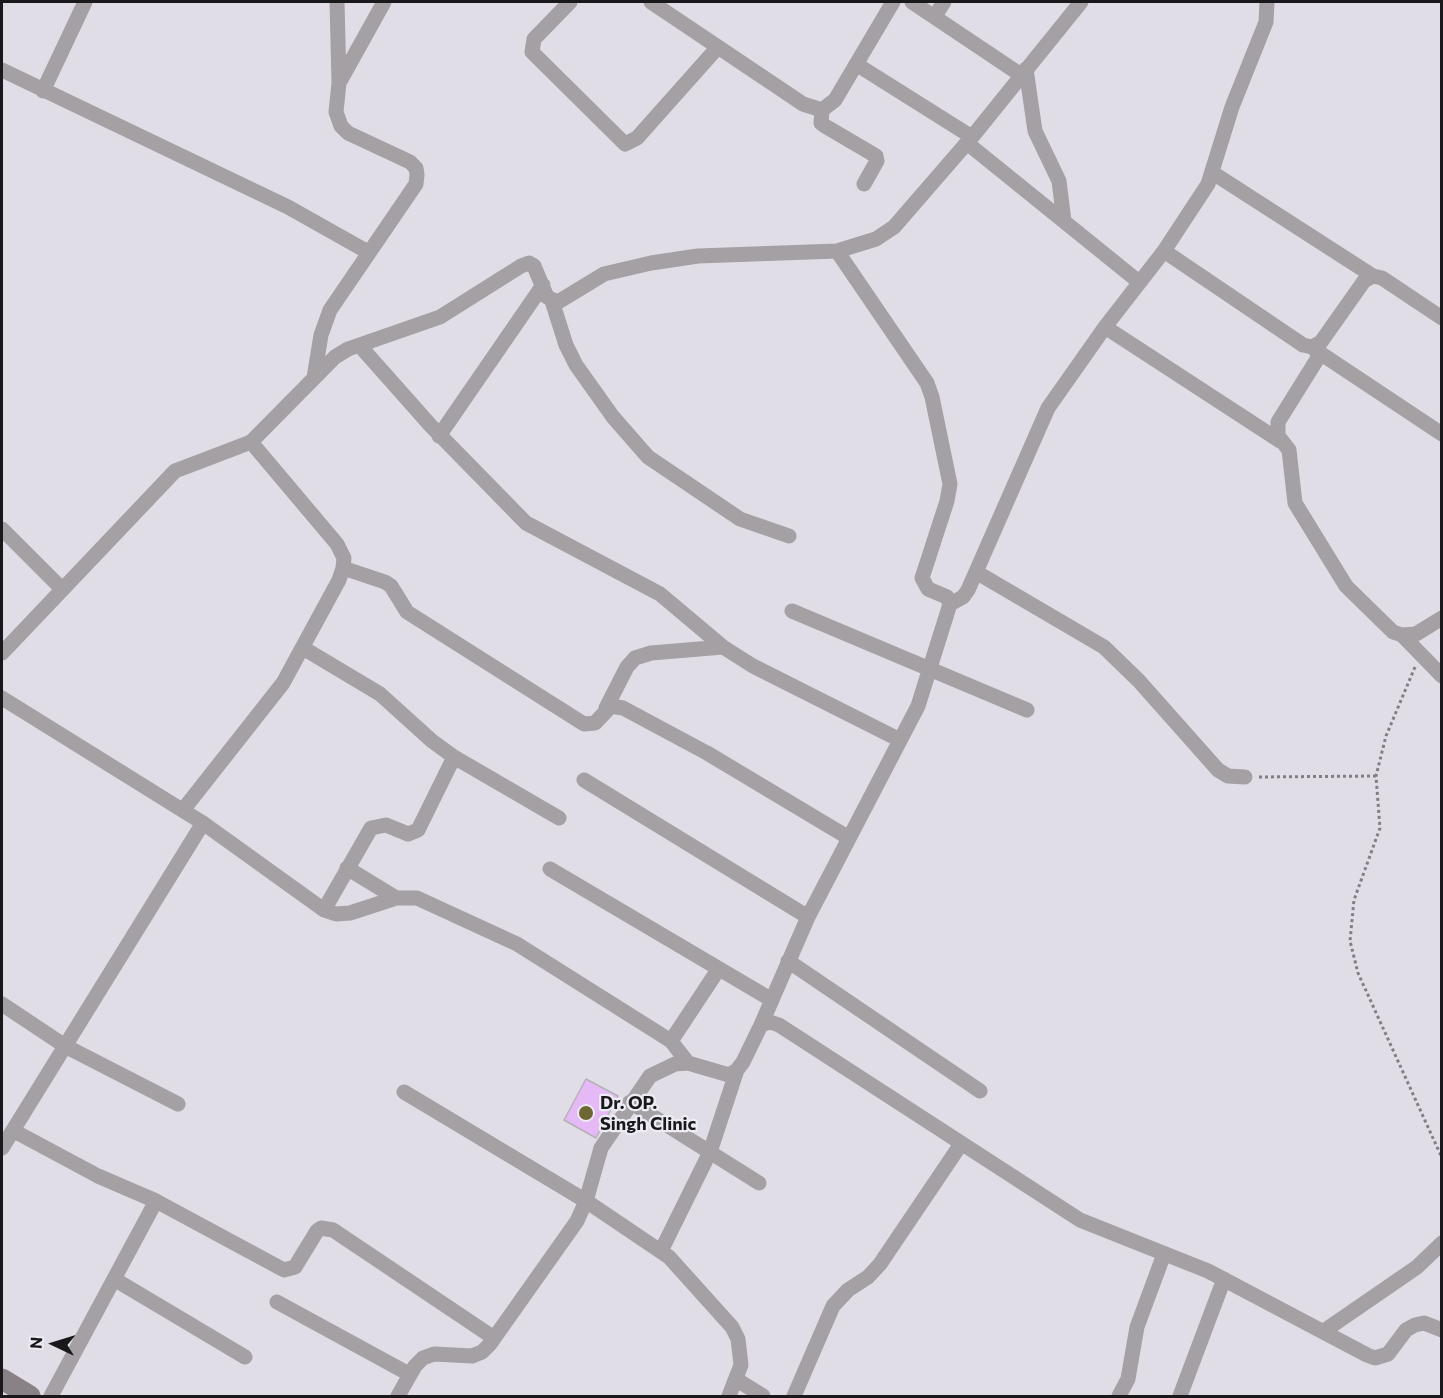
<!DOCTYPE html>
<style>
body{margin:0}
#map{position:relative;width:1443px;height:1398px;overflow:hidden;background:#e0dde7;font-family:Commissioner,sans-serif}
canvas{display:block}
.frame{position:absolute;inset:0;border:3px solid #19181b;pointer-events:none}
.north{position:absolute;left:24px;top:1314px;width:60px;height:60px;-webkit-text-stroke:4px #edebf4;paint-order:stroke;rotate:274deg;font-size:16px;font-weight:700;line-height:24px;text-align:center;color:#19181b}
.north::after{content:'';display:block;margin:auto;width:21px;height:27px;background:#19181b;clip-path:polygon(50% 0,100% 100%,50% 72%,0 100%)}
</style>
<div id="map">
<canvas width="1443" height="1398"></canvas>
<div class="frame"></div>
<div class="north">N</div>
</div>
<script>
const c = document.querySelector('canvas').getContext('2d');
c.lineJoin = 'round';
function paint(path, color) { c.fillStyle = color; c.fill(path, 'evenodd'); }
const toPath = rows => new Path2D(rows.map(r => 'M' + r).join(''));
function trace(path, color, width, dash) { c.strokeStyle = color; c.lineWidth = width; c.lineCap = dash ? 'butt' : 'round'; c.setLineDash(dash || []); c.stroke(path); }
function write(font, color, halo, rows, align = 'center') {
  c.font = font + ' Commissioner,sans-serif'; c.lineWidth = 4.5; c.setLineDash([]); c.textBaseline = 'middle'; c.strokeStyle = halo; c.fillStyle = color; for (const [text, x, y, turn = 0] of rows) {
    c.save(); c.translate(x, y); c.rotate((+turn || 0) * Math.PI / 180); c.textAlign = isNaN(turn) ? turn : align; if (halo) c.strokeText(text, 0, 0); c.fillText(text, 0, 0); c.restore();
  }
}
const building = toPath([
 [586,1079,618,1096,596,1138,564,1120,586,1079]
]);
const path = toPath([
 [1415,667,1386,736,1376,776,1380,828,1354,900,1350,941,1358,973,1442,1158],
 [1259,777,1376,776]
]);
const street = toPath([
 [337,2,339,83],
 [570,2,534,39,532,52,625,144,637,138,718,47],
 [651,2,803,104,822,110,835,100,893,2],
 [912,2,1021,75],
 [935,16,944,2],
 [856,64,972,137],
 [1026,69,1035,131,1059,181,1064,221],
 [2,70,288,207,368,252],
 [43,91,85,2],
 [822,110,821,123,825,126,876,156,877,161,864,184],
 [967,143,1139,282],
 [1213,173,1373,276],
 [1164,251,1303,345,1312,347,1321,342,1364,281,1373,276,1382,278,1442,318],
 [552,301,566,345,576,365,613,417,648,457,740,519,789,536],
 [1105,327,1280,441],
 [360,346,431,426,526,523,660,594,723,647,753,666,900,740],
 [1314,349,1442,434],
 [1321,353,1278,422,1278,436,1289,450,1295,503,1346,586,1393,632,1402,635,1416,634,1442,618],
 [314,378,321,335,330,310,416,184,417,175,416,168,410,162,348,133,341,126,336,112,339,83,384,2],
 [439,436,543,285],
 [2,529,62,589],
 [343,568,385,582,391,586,407,612,584,724,595,723,611,706,623,708,707,753,849,838],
 [976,572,1104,647,1139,681,1218,770,1228,776,1245,777],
 [950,604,963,597,968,590,1048,408,1105,327,1164,251,1208,184,1232,107,1266,22,1267,2],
 [792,611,1027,710],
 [1402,635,1442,676],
 [303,648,380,694,432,741,454,757,559,818],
 [2,653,175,471,251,442,335,357,348,349,440,317,521,266,529,263,534,266,547,297,558,302,604,274,651,263,698,256,837,251,876,239,894,227,972,137,1081,2],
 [2,698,203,823,324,910,336,914,350,913,396,898,417,898,517,944,671,1041,688,1063],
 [606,708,627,667,635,658,651,653,723,647],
 [584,780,808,917],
 [183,810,283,683,339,580,343,568,344,558,337,544,251,442],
 [347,868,396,898],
 [550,869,772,1000],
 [324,910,371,828,386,825,408,834,418,830,454,757],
 [788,961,980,1091],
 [2,1004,65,1046,178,1104],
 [761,1025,808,917,918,706,950,604,947,597,928,589,922,578,947,501,950,484,932,397,927,383,837,251],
 [671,1041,718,970],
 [404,1092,586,1201,669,1257,732,1327,738,1339,741,1365,729,1396],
 [630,1102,759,1183],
 [14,1131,98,1176,156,1201,284,1270,295,1267,317,1231,321,1228,333,1230,494,1338],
 [2,1148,203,823],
 [661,1251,710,1152,737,1070],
 [114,1279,245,1357],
 [277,1302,409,1374],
 [1324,1331,1417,1267,1442,1243],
 [737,1380,763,1396],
 [51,1396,156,1201],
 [398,1396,415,1366,423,1358,434,1354,472,1356,482,1352,490,1344,577,1221,586,1201,601,1148,650,1076,675,1064,688,1063,729,1075,737,1070,743,1062,761,1025,770,1022,779,1025,1080,1220,1208,1271,1367,1355,1375,1358,1388,1354,1406,1330,1415,1325,1424,1323,1442,1330],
 [794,1396,833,1306,848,1290,868,1277,880,1264,961,1144],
 [1119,1396,1128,1379,1137,1327,1164,1254],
 [1180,1396,1224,1279]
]);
const secondary = toPath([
 [2,1379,30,1396]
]);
const markers = [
 [586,1113,8,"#6e6633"]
];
const poiNames = [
 ["Dr. OP.",600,1103],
 ["Singh Clinic",600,1124]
];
paint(building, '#e4b9f5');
trace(building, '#b6b1b9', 1.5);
trace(path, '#817f85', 3, [3, 3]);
trace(street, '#a4a0a3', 15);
trace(secondary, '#888286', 21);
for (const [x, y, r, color] of markers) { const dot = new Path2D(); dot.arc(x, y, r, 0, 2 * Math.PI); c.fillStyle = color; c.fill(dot); trace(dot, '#edebf4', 2); }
write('bold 18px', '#19181b', '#edebf4', poiNames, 'left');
</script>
